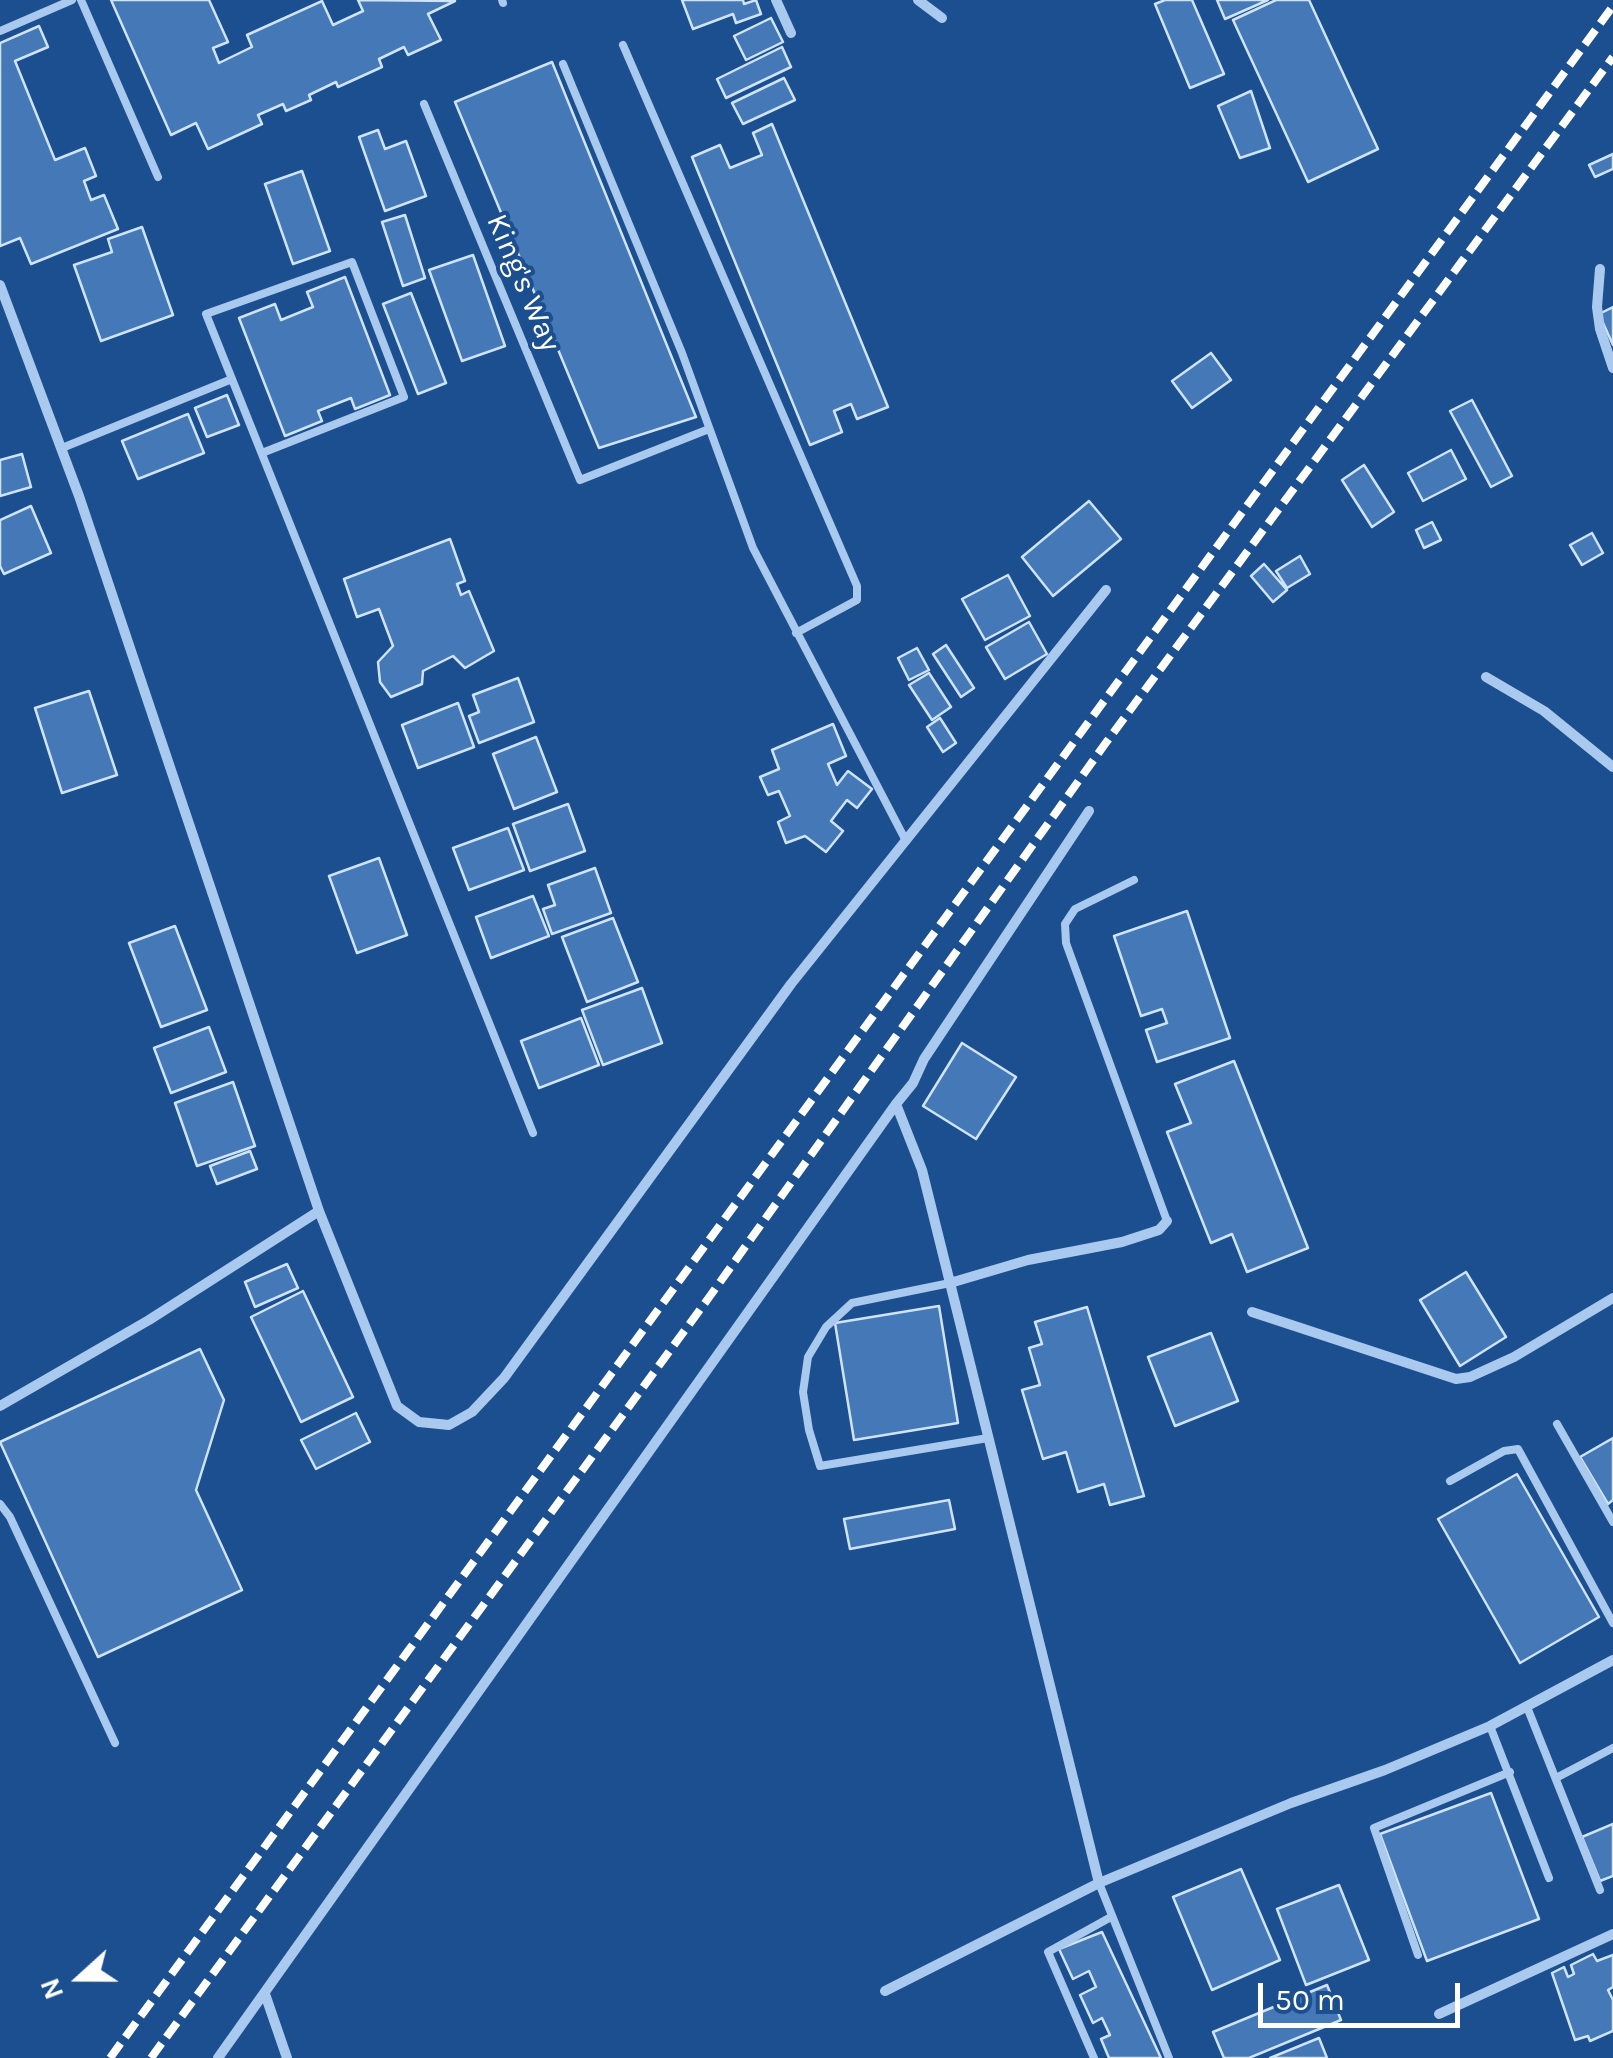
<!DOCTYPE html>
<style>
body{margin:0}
#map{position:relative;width:1613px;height:2058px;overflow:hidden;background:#1b4f8f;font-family:Karla,sans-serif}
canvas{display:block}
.north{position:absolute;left:30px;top:1928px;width:100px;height:100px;-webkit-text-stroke:8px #1b4f8f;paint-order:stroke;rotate:249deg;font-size:28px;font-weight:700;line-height:40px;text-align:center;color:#fff}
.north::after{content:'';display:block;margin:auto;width:35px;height:45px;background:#fff;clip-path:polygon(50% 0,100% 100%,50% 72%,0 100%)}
.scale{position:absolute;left:1258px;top:1983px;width:202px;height:45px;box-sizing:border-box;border:5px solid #fff;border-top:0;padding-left:12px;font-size:30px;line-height:35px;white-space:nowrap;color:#fff;-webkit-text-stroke:8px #1b4f8f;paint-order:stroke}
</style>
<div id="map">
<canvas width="1613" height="2058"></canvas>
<div class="north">N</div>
<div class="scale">50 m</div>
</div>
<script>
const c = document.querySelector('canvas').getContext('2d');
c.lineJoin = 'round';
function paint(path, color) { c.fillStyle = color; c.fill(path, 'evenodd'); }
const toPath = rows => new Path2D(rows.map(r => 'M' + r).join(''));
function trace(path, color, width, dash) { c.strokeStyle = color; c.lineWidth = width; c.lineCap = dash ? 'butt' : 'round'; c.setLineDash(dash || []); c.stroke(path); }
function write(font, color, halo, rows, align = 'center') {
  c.font = font + ' Karla,sans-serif'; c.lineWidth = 8; c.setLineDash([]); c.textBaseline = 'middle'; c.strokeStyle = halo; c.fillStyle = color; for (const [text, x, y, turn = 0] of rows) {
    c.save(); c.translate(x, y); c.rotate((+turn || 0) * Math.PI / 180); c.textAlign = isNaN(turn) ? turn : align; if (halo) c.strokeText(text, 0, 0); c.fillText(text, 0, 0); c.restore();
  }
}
const building = toPath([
 [111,0,209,0,228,42,213,48,219,63,252,47,247,35,322,1,333,25,363,11,358,0,455,1,428,14,441,40,408,55,404,47,379,59,382,67,338,87,336,82,309,95,311,100,286,111,283,104,258,115,262,124,208,149,196,123,171,135,111,0],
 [682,0,743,0,744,4,756,0,761,14,736,23,733,14,693,29,682,0],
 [1165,0,1192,0,1224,74,1190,88,1155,4,1165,0],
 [1217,0,1268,0,1225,19,1217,0],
 [1276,0,1309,0,1378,149,1308,182,1233,20,1276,0],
 [771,18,783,42,746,60,734,36,771,18],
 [39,26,48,47,15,61,55,160,85,148,96,176,84,181,91,200,104,195,118,229,31,264,20,238,0,246,0,43,39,26],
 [782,47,791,67,726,98,717,79,782,47],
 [552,62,696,417,599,448,455,102,552,62],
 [784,78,795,100,743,124,732,103,784,78],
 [1251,91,1270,148,1240,158,1218,106,1251,91],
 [772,124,888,407,857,419,851,404,834,411,842,432,810,445,692,157,720,145,730,168,762,155,753,133,772,124],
 [378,130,385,149,406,141,426,196,385,211,359,137,378,130],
 [1613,154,1613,169,1595,177,1589,165,1613,154],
 [302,171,330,251,293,264,265,184,302,171],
 [405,215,425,278,403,286,382,222,405,215],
 [142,227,173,315,101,341,74,265,112,252,108,239,142,227],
 [473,255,505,346,462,361,429,270,473,255],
 [345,277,390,395,355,409,351,398,318,411,322,421,285,436,239,318,275,304,281,320,313,307,307,292,345,277],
 [411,293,446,383,418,394,383,304,411,293],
 [1613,307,1613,345,1599,314,1613,307],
 [1211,353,1231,380,1192,408,1172,381,1211,353],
 [227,395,239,425,207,437,195,408,227,395],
 [1472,400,1512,476,1491,487,1450,411,1472,400],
 [188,414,204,453,138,479,122,441,188,414],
 [1451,450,1466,479,1423,501,1408,473,1451,450],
 [22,454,31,487,0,496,0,460,22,454],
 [1364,465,1394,512,1372,527,1342,480,1364,465],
 [1089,501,1121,539,1053,596,1022,557,1089,501],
 [31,506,51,553,4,574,0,566,0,520,31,506],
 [1432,522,1441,540,1424,548,1416,530,1432,522],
 [1592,533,1603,553,1582,565,1570,545,1592,533],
 [450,539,465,581,457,584,461,595,469,591,494,651,465,668,453,656,423,671,422,684,391,697,380,682,378,662,393,646,379,609,357,617,344,579,450,539],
 [1300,556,1310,574,1287,588,1276,571,1300,556],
 [1264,564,1287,590,1273,602,1251,576,1264,564],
 [1008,575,1030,616,985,640,962,599,1008,575],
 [1029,622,1047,654,1005,679,986,647,1029,622],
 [946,645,974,688,961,697,933,654,946,645],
 [917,648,929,670,909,680,898,658,917,648],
 [929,673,951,707,932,720,909,685,929,673],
 [518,678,534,722,479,743,469,716,479,712,473,695,518,678],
 [89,691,117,775,62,793,35,708,89,691],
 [458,703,474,747,418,768,402,725,458,703],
 [940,718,956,743,943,752,927,727,940,718],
 [833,724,846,756,828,764,837,785,848,771,872,789,857,808,847,800,831,821,843,831,826,852,805,836,786,843,778,822,790,816,779,791,768,795,760,777,779,769,772,750,833,724],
 [536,737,557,792,514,809,493,754,536,737],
 [568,804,585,851,530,871,513,824,568,804],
 [508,828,524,870,469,890,453,848,508,828],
 [379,858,407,935,357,953,329,876,379,858],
 [595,868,611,913,552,934,543,909,555,905,548,885,595,868],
 [533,896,549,936,491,958,476,917,533,896],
 [1187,911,1230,1038,1157,1062,1146,1030,1167,1023,1162,1009,1141,1016,1114,936,1187,911],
 [613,918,638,982,587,1002,562,937,613,918],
 [175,926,207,1010,161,1027,129,943,175,926],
 [642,988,662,1043,603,1065,582,1010,642,988],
 [581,1018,599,1065,539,1088,521,1041,581,1018],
 [209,1027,226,1072,171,1093,154,1048,209,1027],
 [962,1043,1016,1077,976,1139,923,1106,962,1043],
 [1234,1061,1308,1248,1247,1272,1232,1234,1211,1243,1167,1132,1191,1123,1175,1084,1234,1061],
 [233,1082,255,1146,197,1166,175,1103,233,1082],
 [250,1151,257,1169,217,1184,210,1166,250,1151],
 [287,1264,298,1288,255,1307,245,1282,287,1264],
 [1466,1272,1506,1337,1460,1366,1420,1300,1466,1272],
 [303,1291,353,1397,301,1422,251,1317,303,1291],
 [939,1306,958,1423,854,1440,835,1323,939,1306],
 [1087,1307,1144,1496,1110,1505,1104,1484,1078,1492,1066,1452,1043,1459,1022,1390,1040,1385,1029,1348,1042,1344,1035,1322,1087,1307],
 [1211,1333,1238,1401,1175,1426,1148,1357,1211,1333],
 [200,1349,224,1400,196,1490,242,1590,98,1657,0,1442,200,1349],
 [356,1413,370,1442,316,1469,301,1440,356,1413],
 [1613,1438,1613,1500,1608,1504,1580,1457,1613,1438],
 [1517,1474,1599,1617,1520,1663,1438,1519,1517,1474],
 [949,1500,955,1529,850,1549,844,1519,949,1500],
 [1491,1793,1539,1919,1427,1961,1380,1834,1491,1793],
 [1613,1824,1613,1876,1600,1881,1582,1837,1613,1824],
 [1241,1869,1280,1960,1212,1990,1173,1897,1241,1869],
 [1339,1885,1369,1960,1306,1985,1277,1909,1339,1885],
 [1102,1932,1161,2058,1109,2058,1101,2039,1110,2035,1102,2018,1093,2023,1080,1995,1096,1987,1089,1971,1073,1979,1059,1949,1102,1932],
 [1593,1954,1597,1961,1613,1955,1613,1987,1608,1990,1613,2000,1613,2031,1590,2041,1588,2036,1575,2040,1552,1973,1564,1967,1568,1977,1574,1974,1571,1965,1593,1954],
 [1327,1985,1341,2020,1249,2058,1224,2058,1213,2032,1327,1985],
 [1319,2038,1327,2058,1270,2058,1319,2038]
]);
const lane = toPath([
 [81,0,158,177],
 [502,0,503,3],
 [0,31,72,0],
 [623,45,857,586,857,600,796,633],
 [563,64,682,353,753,548,906,841],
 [424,104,580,480,709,429],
 [62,448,232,379],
 [262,453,404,397,352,262,206,314,533,1133],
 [1134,880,1075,909,1065,924,1066,943,1167,1221],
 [950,1283,852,1303,826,1327,808,1357,803,1392,809,1430,820,1466,988,1438],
 [1557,1424,1613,1522],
 [1450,1481,1504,1451,1518,1449,1613,1623],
 [0,1504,10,1517,115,1743],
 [1527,1707,1600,1890],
 [1490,1726,1549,1878],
 [1556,1778,1613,1748],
 [1099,1883,1169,2058],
 [1418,1955,1374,1828,1510,1772],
 [1094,2058,1048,1952,1111,1917]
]);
const street = toPath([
 [776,0,791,33],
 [918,0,942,18],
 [1600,269,1597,307,1600,329,1613,368],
 [0,285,79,496,319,1211,397,1406,419,1422,449,1425,472,1412,504,1378,791,984,1106,590],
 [1486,677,1544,711,1613,767],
 [1089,811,924,1059,913,1083,896,1104,922,1170,1099,1883],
 [950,1283,1028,1260,1122,1242,1159,1230,1167,1221],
 [1252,1312,1456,1379,1470,1377,1514,1357,1613,1298],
 [0,1406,149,1320,319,1211],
 [885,1991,1099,1883,1291,1803,1385,1770,1490,1726,1613,1660],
 [265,1994,287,2058],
 [1439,2014,1613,1934],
 [218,2058,896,1104]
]);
const rail = toPath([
 [110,2058,1613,6],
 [151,2058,710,1296,1105,744,1613,57]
]);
const streetNames = [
 ["King's Way",523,283,67]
];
paint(building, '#4478b7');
trace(building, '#cfe3fa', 2.5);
trace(lane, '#a9c9ee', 8);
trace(street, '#a9c9ee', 10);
trace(rail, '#fff', 8, [18, 8]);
write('30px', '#fff', '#1b4f8f', streetNames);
</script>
